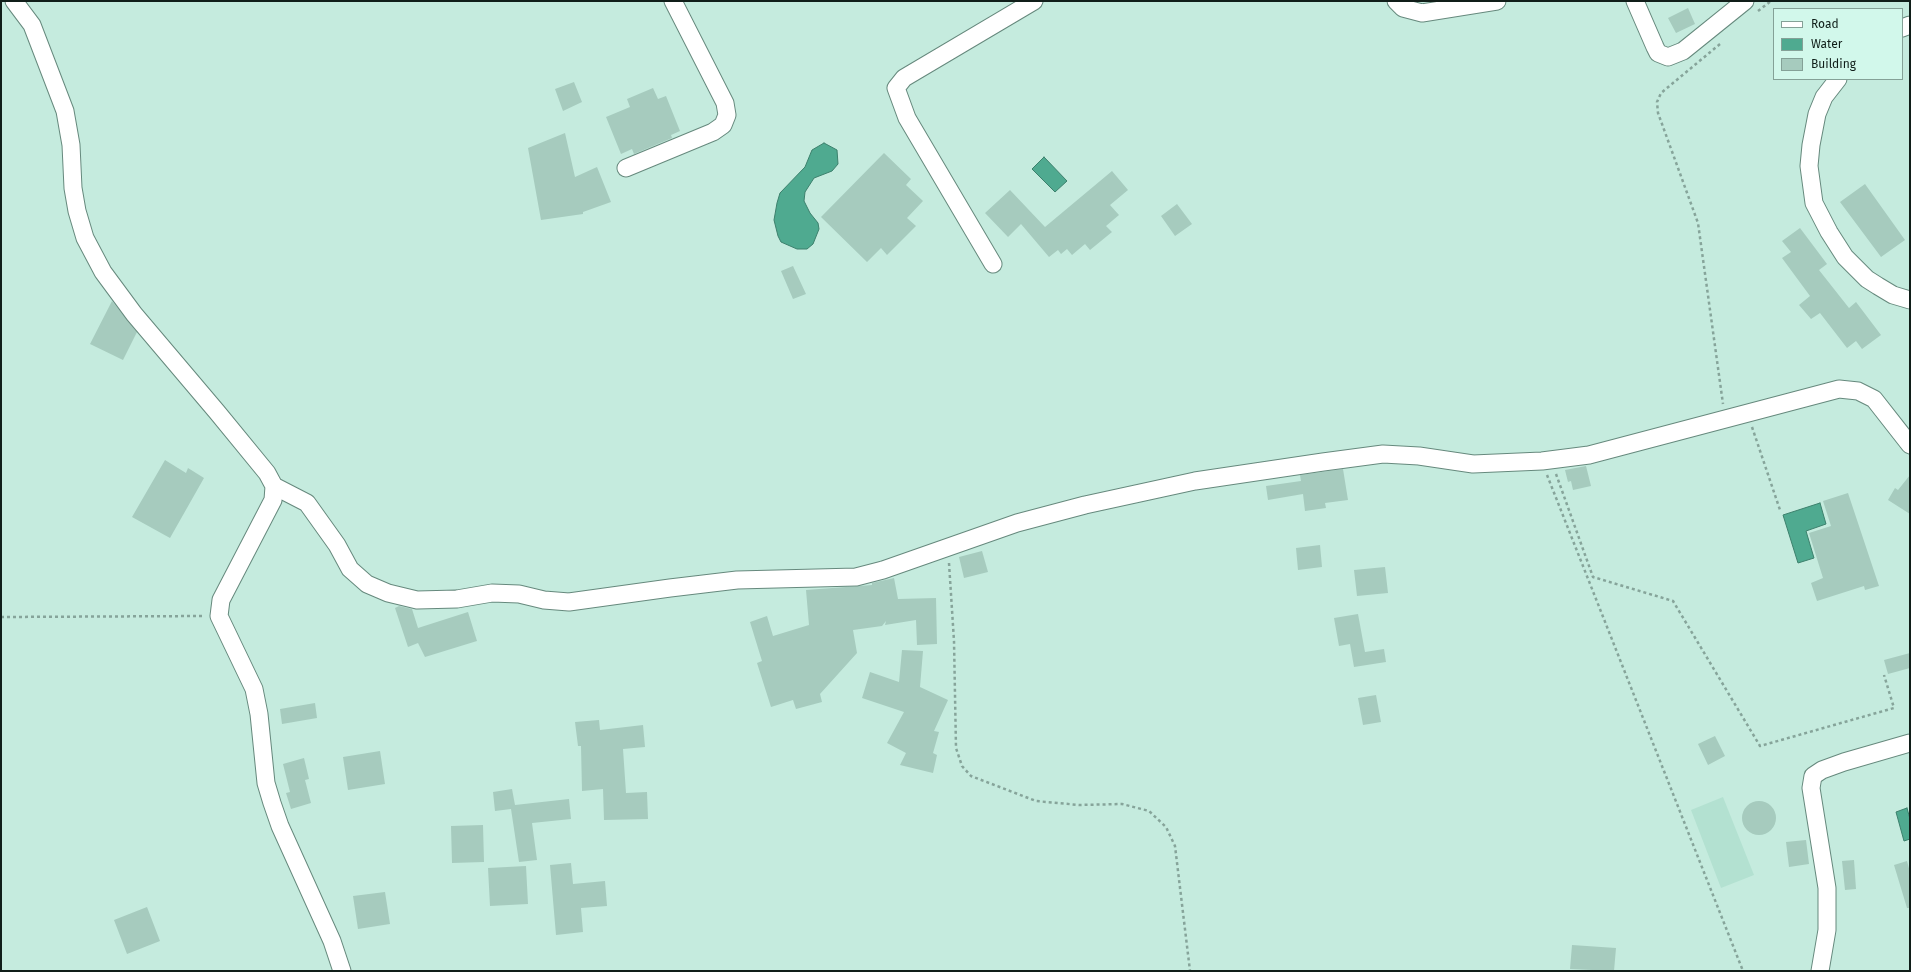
<!DOCTYPE html>
<style>
body{margin:0}
#map{position:relative;width:1911px;height:972px;overflow:hidden;background:#c5ebde;font-family:"Fira Sans",sans-serif}
canvas{display:block}
.frame{position:absolute;inset:0;border:2px solid #101e19;pointer-events:none}
.legend{position:absolute;left:1773px;top:8px;width:130px;height:72px;box-sizing:border-box;background:#d2f8eb;border:1px solid #84a197;margin:0;padding:5px 7px;list-style:none;font-size:12px;color:#101e19}
.legend li{display:flex;align-items:center;gap:8px;height:20px}
.legend b{width:20px;border:1px solid #84a197}
</style>
<div id="map">
<canvas width="1911" height="972"></canvas>
<div class="frame"></div>
<ul class="legend">
<li><b style="height:5px;background:#fff"></b>Road</li>
<li><b style="height:11px;background:#4faa90"></b>Water</li>
<li><b style="height:11px;background:#a6cbbe"></b>Building</li>
</ul>
</div>
<script>
const c = document.querySelector('canvas').getContext('2d');
c.lineJoin = 'round';
function paint(path, color) { c.fillStyle = color; c.fill(path, 'evenodd'); }
const toPath = rows => new Path2D(rows.map(r => 'M' + r).join(''));
function trace(path, color, width, dash) { c.strokeStyle = color; c.lineWidth = width; c.lineCap = dash ? 'butt' : 'round'; c.setLineDash(dash || []); c.stroke(path); }
const built = toPath([
 [1723,797,1754,875,1721,888,1691,810]
]);
const water = toPath([
 [824,143,837,150,838,164,832,171,814,178,805,192,804,201,810,213,818,223,819,229,813,244,807,249,797,249,781,242,778,236,774,220,777,203,780,193,805,167,812,150,824,143],
 [1044,157,1067,181,1055,192,1032,169,1044,157],
 [1820,503,1826,524,1806,531,1814,558,1798,563,1783,515,1820,503],
 [1907,808,1910,819,1910,839,1904,841,1896,812,1907,808]
]);
const building = toPath([
 [1688,8,1695,24,1676,33,1668,18],
 [574,82,582,102,563,111,555,89],
 [653,88,658,99,666,96,680,131,671,135,672,138,634,154,632,149,621,154,606,117,630,107,627,99],
 [565,133,575,177,597,167,611,202,583,212,583,214,541,220,528,148],
 [884,153,911,179,906,185,923,201,907,218,916,226,887,255,881,248,867,262,821,217],
 [1112,171,1128,190,1110,205,1119,215,1106,226,1112,232,1090,250,1085,244,1072,255,1067,249,1061,254,1058,250,1049,257,1021,224,1008,237,985,213,1010,190,1045,227],
 [1865,184,1905,240,1881,257,1840,202],
 [1177,204,1192,224,1175,236,1161,216],
 [1800,228,1827,264,1819,270,1849,308,1856,302,1881,335,1862,349,1856,341,1847,348,1820,313,1811,319,1799,305,1810,296,1782,258,1791,252,1782,241],
 [793,266,806,294,793,299,781,271],
 [112,301,137,332,123,360,90,344],
 [165,460,186,473,188,468,204,478,170,538,132,517],
 [1586,466,1591,486,1573,490,1571,481,1568,482,1565,470],
 [1343,469,1348,500,1325,503,1326,508,1305,511,1303,494,1268,500,1266,486,1301,481,1300,475],
 [1910,475,1910,514,1888,500,1895,488,1898,490],
 [1848,493,1879,586,1865,590,1864,586,1817,601,1811,583,1823,578,1809,533,1831,526,1823,501],
 [1320,545,1322,567,1298,570,1296,548],
 [982,551,988,572,964,578,959,557],
 [1385,567,1388,593,1357,596,1354,570],
 [894,578,898,599,936,598,937,644,917,645,916,620,885,625,886,621,882,626,853,630,857,653,820,694,822,702,796,709,793,700,771,707,757,663,762,661,750,622,767,616,773,636,809,625,806,590,872,585,872,583],
 [399,606,412,609,418,628,468,612,477,641,425,657,418,643,408,647,395,608],
 [1358,614,1365,652,1384,649,1386,662,1354,667,1350,644,1339,646,1334,618],
 [902,650,923,651,920,687,948,700,934,731,939,732,933,753,937,755,933,773,900,765,906,753,887,743,904,712,862,698,870,672,899,682],
 [1910,653,1910,668,1888,674,1884,660],
 [1376,695,1381,722,1363,725,1358,698],
 [315,703,317,718,282,724,280,709],
 [599,720,600,730,643,725,645,747,623,749,626,793,647,792,648,819,604,820,603,789,582,791,581,746,578,746,575,722],
 [1715,736,1725,756,1708,765,1698,744],
 [380,751,385,784,348,790,343,757],
 [304,758,309,779,305,780,311,803,291,809,286,793,290,792,283,764],
 [512,789,515,805,569,799,571,819,532,823,537,860,519,862,511,809,495,811,493,792],
 '1742 818a17 17 0 1 1 34 0a17 17 0 1 1-34 0Z',
 [483,825,484,862,452,863,451,826],
 [1806,840,1809,864,1789,867,1786,842],
 [1854,860,1856,889,1845,890,1842,861],
 [1907,861,1910,872,1910,908,1907,908,1894,865],
 [571,863,573,884,605,881,607,906,581,908,583,932,556,935,550,865],
 [526,866,528,904,490,906,488,868],
 [385,892,390,924,358,929,353,896],
 [147,907,160,941,127,954,114,920],
 [1572,945,1616,948,1614,971,1570,969]
]);
const path = toPath([
 [1758,11,1771,1],
 [1720,44,1661,93,1657,102,1658,113,1698,223,1723,404],
 [1752,427,1780,510],
 [1556,474,1593,577,1673,601,1760,746,1894,708,1884,675],
 [1547,475,1743,971],
 [949,563,954,641,956,748,962,766,971,776,1036,801,1079,805,1122,804,1149,811,1166,827,1175,846,1190,971],
 [1,617,204,616]
]);
const minor = toPath([
 [14,1,32,25,65,111,71,145,73,188,77,211,85,238,103,272,134,314,217,412,267,473,274,486,273,500,221,600,219,616,254,689,259,714,266,783,272,803,280,826,332,941,342,971],
 [1396,1,1403,8,1422,13,1497,1],
 [1635,1,1655,47,1658,53,1668,57,1683,51,1745,1],
 [1902,28,1910,25],
 [1838,79,1824,97,1817,114,1811,145,1809,166,1814,203,1829,232,1845,257,1867,279,1878,286,1893,295,1910,300],
 [626,168,713,132,723,125,727,115,725,103,673,1],
 [993,264,907,118,896,88,904,78,1034,1],
 [274,486,307,503,337,545,350,569,367,584,388,593,417,600,457,599,492,593,519,594,544,600,569,602,670,588,737,580,856,577,883,570,1017,523,1085,505,1195,481,1323,462,1383,454,1419,456,1473,464,1542,461,1589,455,1839,389,1858,391,1874,399,1910,445],
 [1820,971,1827,930,1827,888,1811,788,1813,776,1822,770,1844,762,1910,743]
]);
paint(built, '#b3e1d1');
paint(water, '#4faa90');
trace(water, '#3c806c', 1);
paint(building, '#a6cbbe');
trace(minor, '#66897d', 19);
trace(path, '#86a49a', 2.5, [3, 3]);
trace(minor, '#fff', 17);
</script>
